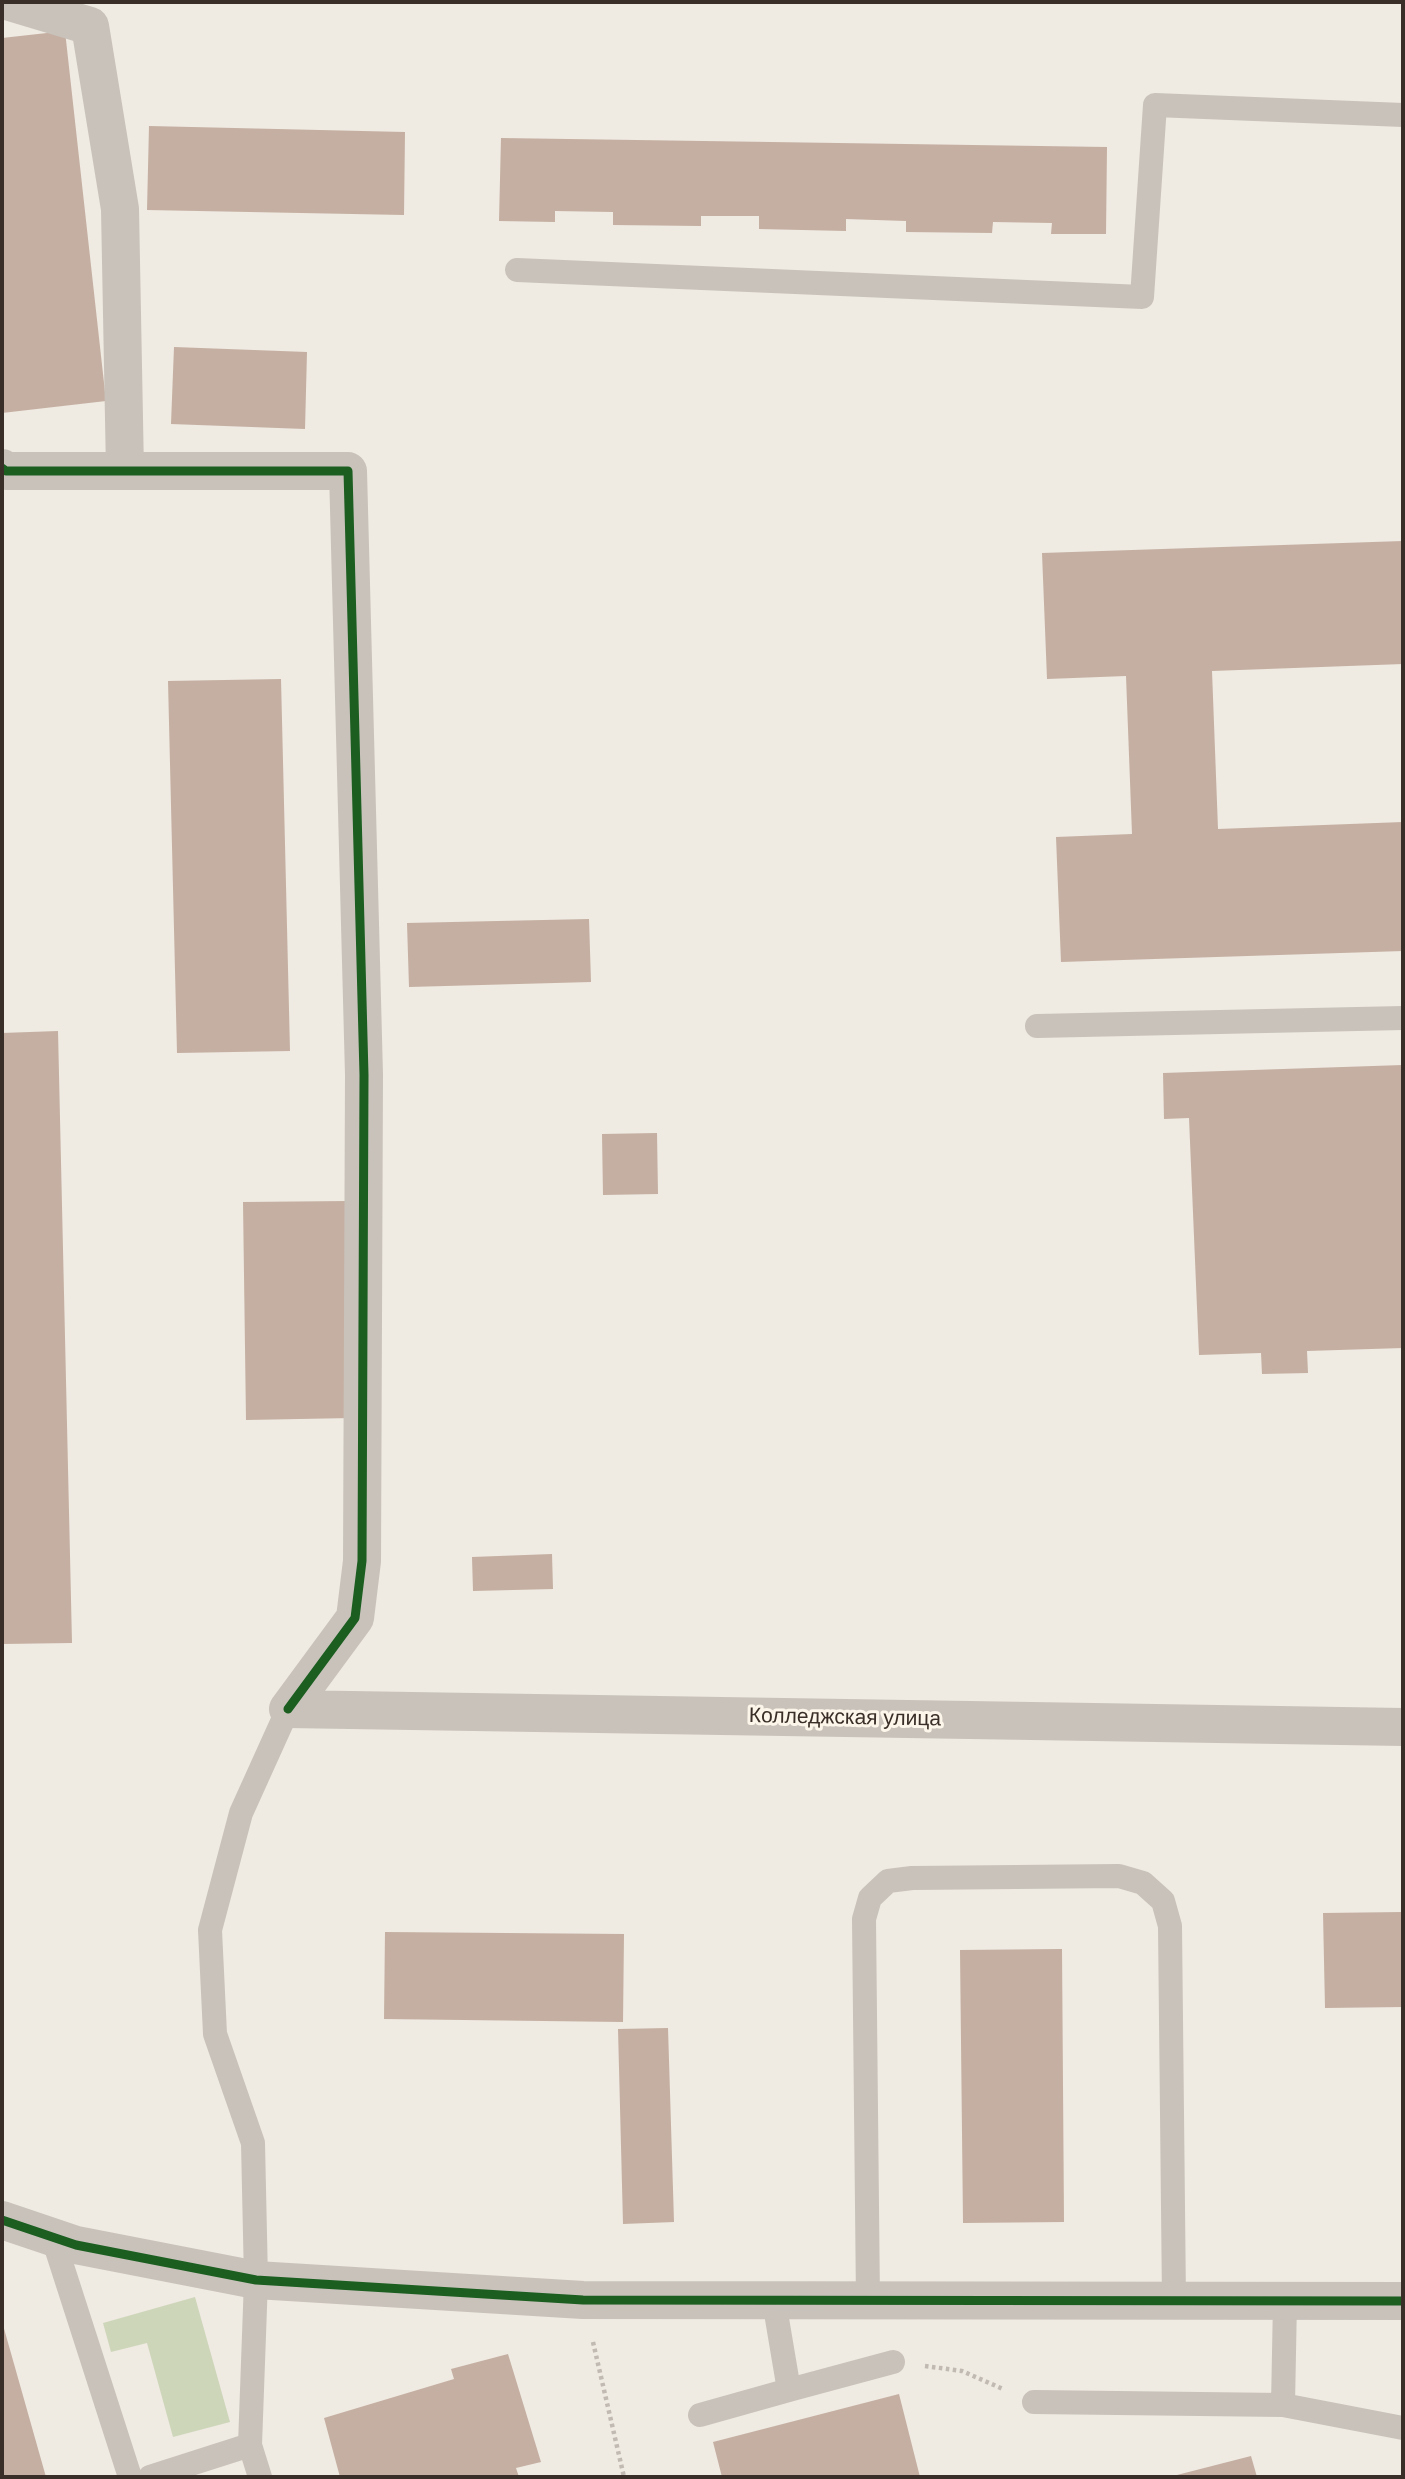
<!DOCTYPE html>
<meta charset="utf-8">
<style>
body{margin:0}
#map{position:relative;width:1405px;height:2479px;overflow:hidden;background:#efeae2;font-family:Arial,sans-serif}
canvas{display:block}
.frame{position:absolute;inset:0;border:4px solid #3a2f28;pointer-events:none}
</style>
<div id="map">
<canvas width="1405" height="2479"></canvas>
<div class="frame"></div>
</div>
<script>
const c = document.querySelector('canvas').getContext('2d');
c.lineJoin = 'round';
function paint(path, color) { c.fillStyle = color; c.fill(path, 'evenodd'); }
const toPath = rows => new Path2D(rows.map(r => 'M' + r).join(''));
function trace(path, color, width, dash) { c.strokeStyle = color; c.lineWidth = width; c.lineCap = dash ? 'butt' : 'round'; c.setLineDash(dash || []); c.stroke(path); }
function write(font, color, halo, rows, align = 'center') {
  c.font = font + ' Arial,sans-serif'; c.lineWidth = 6; c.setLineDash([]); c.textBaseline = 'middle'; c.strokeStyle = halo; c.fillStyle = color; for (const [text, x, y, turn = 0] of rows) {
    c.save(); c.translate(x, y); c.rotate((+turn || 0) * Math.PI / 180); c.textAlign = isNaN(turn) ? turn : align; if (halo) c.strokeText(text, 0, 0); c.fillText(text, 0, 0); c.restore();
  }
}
const green = toPath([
 [195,2297,230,2422,173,2437,147,2343,111,2352,103,2323]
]);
const building = toPath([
 [65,31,106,401,2,413,2,38],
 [149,126,405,132,404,215,147,210],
 [501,138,1107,147,1106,234,1051,234,1052,223,993,222,992,233,906,232,906,221,846,219,846,231,759,229,759,216,701,216,701,226,613,225,613,212,555,211,555,222,499,221],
 [174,347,307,352,305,429,171,424],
 [1403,541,1403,664,1212,671,1218,829,1403,822,1403,951,1061,962,1056,837,1132,834,1126,676,1047,679,1042,553],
 [281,679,290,1051,177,1053,168,681],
 [589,919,591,982,409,987,407,923],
 [58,1031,72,1643,2,1644,2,1033],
 [1403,1065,1403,1348,1307,1351,1308,1373,1262,1374,1261,1353,1199,1355,1189,1118,1164,1119,1163,1073],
 [657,1133,658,1194,603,1195,602,1134],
 [349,1201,352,1418,246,1420,243,1202],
 [552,1554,553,1589,473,1591,472,1557],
 [1403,1912,1403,2007,1325,2008,1323,1913],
 [385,1932,624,1934,623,2022,384,2019],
 [1062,1949,1064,2222,963,2223,960,1950],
 [668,2028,674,2222,623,2224,618,2029],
 [2,2325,3,2325,46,2477,2,2477],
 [508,2354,541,2462,516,2468,519,2477,340,2477,324,2418,454,2379,451,2369],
 [899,2394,920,2477,722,2477,713,2442],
 [1251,2456,1257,2477,1173,2477,1173,2476]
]);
const path = toPath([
 [593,2342,624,2477],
 [925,2366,962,2371,1003,2389]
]);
const service = toPath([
 [517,270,1142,297,1155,105,1403,115],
 [1037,1026,1403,1018],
 [53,2238,130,2477],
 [868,2301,864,1919,870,1898,888,1881,912,1878,1119,1876,1143,1883,1163,1901,1170,1926,1174,2301],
 [789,2390,893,2362],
 [1034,2402,1283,2405,1403,2428],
 [1283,2405,1285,2301],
 [700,2415,789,2390,774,2301],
 [150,2477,250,2445],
 [260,2477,250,2445,256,2280,253,2143,215,2034,210,1930,241,1813,288,1709]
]);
const minor = toPath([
 [10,2,90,26,120,209,125,471],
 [2,468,6,471,348,471,364,1075,362,1561,355,1618,288,1709],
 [288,1709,1403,1727],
 [2,2220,76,2245,256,2280,583,2300,1403,2301]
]);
const cycleway = toPath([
 [2,468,6,471,348,471,364,1075,362,1561,355,1618,288,1709],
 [2,2220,76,2245,256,2280,583,2300,1403,2301]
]);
const streetNames = [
 ["Колледжская улица",845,1718,1]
];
paint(green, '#ced6ba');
paint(building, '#c5afa2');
trace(path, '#c1bab3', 4.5, [3.5, 3.5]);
trace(service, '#c8c2bb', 24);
trace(minor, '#c8c2bb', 38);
trace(cycleway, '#1b5e20', 9);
write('21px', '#3a2f28', '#fcf5e9', streetNames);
</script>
